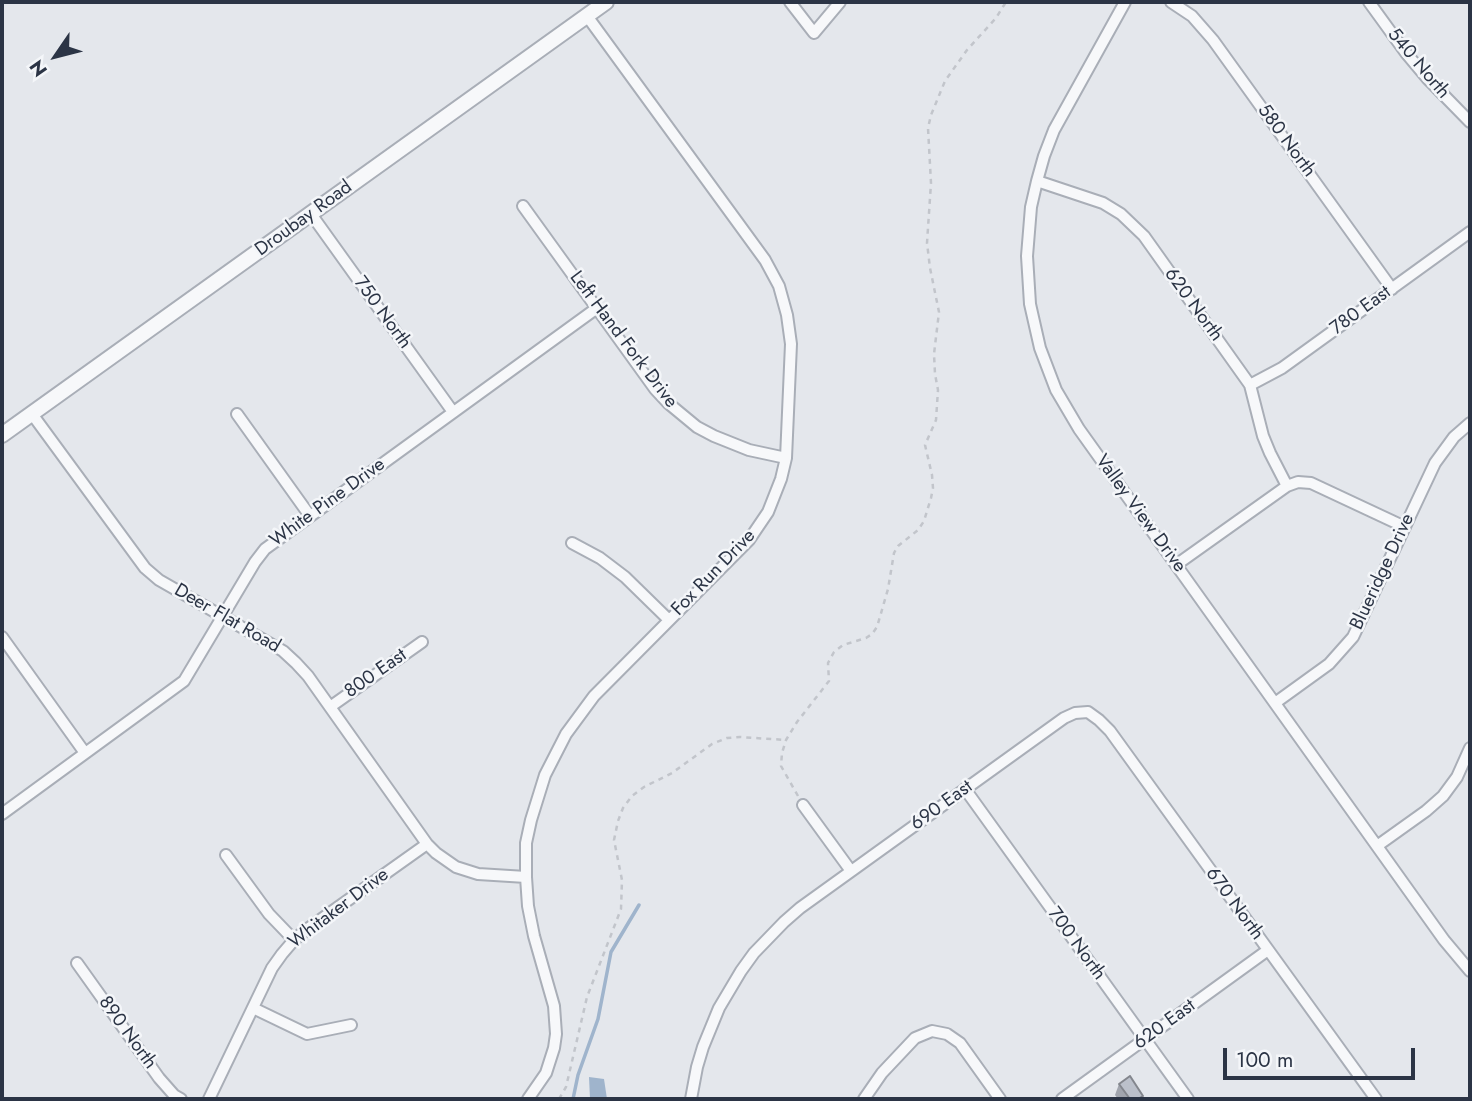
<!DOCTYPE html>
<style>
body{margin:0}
#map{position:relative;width:1472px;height:1101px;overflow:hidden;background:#e4e7ec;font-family:Jost,sans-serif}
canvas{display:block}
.frame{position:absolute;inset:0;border:4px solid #2b3445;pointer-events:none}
.north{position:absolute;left:21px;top:21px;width:70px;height:70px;-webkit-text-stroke:5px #f4f6f9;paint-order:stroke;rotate:235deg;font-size:19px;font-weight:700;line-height:28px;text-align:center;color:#2b3445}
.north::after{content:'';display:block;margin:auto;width:24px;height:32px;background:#2b3445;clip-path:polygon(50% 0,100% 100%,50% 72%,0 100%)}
.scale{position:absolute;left:1223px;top:1048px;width:192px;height:32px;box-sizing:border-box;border:4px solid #2b3445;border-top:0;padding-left:9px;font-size:21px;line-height:24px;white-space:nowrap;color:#2b3445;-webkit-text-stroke:5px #f4f6f9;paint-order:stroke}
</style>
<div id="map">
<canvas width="1472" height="1101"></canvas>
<div class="frame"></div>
<div class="north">N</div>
<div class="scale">100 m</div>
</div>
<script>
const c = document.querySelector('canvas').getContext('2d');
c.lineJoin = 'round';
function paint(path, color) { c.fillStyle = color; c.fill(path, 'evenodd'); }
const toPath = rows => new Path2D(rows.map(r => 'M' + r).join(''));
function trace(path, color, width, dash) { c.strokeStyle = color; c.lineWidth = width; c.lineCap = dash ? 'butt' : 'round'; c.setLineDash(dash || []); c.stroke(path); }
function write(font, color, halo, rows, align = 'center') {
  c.font = font + ' Jost,sans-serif'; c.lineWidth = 5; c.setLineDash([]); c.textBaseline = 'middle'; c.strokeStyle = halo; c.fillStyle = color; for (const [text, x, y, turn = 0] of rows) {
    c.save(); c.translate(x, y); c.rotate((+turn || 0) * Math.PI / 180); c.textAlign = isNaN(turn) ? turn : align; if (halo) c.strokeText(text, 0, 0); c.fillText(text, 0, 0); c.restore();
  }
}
const water = toPath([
 [589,1077,604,1079,607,1099,590,1099]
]);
const stream = toPath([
 [573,1099,578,1075,598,1019,611,952,639,905]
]);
const path = toPath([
 [798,796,781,766,782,753,786,740,797,722,829,681,828,663,834,652,843,645,866,638,872,634,877,627,888,589,894,553,898,546,918,530,924,521,931,498,933,488,932,475,925,445,936,420,938,390,935,374,934,354,939,312,930,268,927,243,931,183,928,128,931,115,945,81,967,50,996,18,1006,2],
 [559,1099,566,1087,587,997,621,909,622,880,614,840,618,821,623,808,632,796,644,787,672,773,712,744,727,738,740,737,786,740]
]);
const minor = toPath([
 [790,2,814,33,840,2],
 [1125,2,1054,130,1044,156,1037,181,1031,207,1027,256,1030,304,1040,348,1056,390,1079,429,1444,940,1470,971],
 [1171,2,1192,16,1213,40,1392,289],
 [1369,2,1406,53,1427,78,1470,122],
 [1037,181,1103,203,1121,214,1144,236,1250,385,1263,436,1270,453,1287,486],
 [523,206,655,389,668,403,697,427,714,436,749,450,786,458],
 [311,214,453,412],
 [1250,385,1282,368,1470,232],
 [32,414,145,568,159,580,283,651,296,663,308,676,427,844,436,853,456,867,478,874,526,877],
 [237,414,310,516],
 [572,543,600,558,625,577,669,620],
 [1176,565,1287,486,1298,482,1311,483,1405,527],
 [2,637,85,753],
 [1275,703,1329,664,1353,637,1435,463,1454,437,1470,423],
 [330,707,422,642],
 [965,789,1188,1099],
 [803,805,851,871],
 [2,814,184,681,255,562,265,549,597,308],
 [1377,846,1426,811,1443,796,1457,777,1470,748],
 [226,855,269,914,294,940],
 [77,963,159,1078,174,1095,181,1099],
 [253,1008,307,1034,351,1025],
 [209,1099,272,968,282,954,294,940,306,930,427,844],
 [528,1099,546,1073,554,1048,556,1034,554,1006,534,936,528,906,526,877,526,843,531,820,545,775,566,734,594,696,749,540,768,512,781,479,786,458,791,344,787,315,779,286,765,260,587,16],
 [691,1099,697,1067,703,1047,719,1008,741,971,754,953,784,922,800,908,1064,718,1075,713,1088,712,1099,720,1110,731,1376,1099],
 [864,1099,882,1073,915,1038,932,1031,947,1034,960,1043,1000,1099],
 [1062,1099,1268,950]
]);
const tertiary = toPath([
 [2,435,606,2]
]);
const wall = toPath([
 [1119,1084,1142,1099,1118,1099,1115,1095]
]);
const building = toPath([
 [1130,1076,1143,1096,1138,1099,1130,1099,1119,1084,1130,1076]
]);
const streetNames = [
 ["540 North",1418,64,50],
 ["580 North",1286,141,54],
 ["Droubay Road",304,219,-36],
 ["620 North",1193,305,54],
 ["780 East",1361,311,-36],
 ["750 North",382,313,54],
 ["Left Hand Fork Drive",623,340,53],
 ["White Pine Drive",328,503,-36],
 ["Valley View Drive",1140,514,54],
 ["Blueridge Drive",1383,572,-65],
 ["Fox Run Drive",714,573,-46],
 ["Deer Flat Road",227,619,30],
 ["800 East",376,674,-35],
 ["690 East",942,806,-36],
 ["670 North",1234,904,54],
 ["Whitaker Drive",339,909,-37],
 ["700 North",1076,944,54],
 ["620 East",1165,1025,-36],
 ["890 North",127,1033,54]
];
paint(water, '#9fb4cc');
trace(stream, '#9fb4cc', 3.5);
trace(minor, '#a9aeb7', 14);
trace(tertiary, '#a9aeb7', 18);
trace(path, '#c2c5cb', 2.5, [5, 5]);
trace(minor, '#f7f8fa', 10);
trace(tertiary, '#f7f8fa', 14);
paint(wall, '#a1a5ae');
paint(building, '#bbc0ca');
trace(building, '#83868d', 2);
write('19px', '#2b3445', '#f4f6f9', streetNames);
</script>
